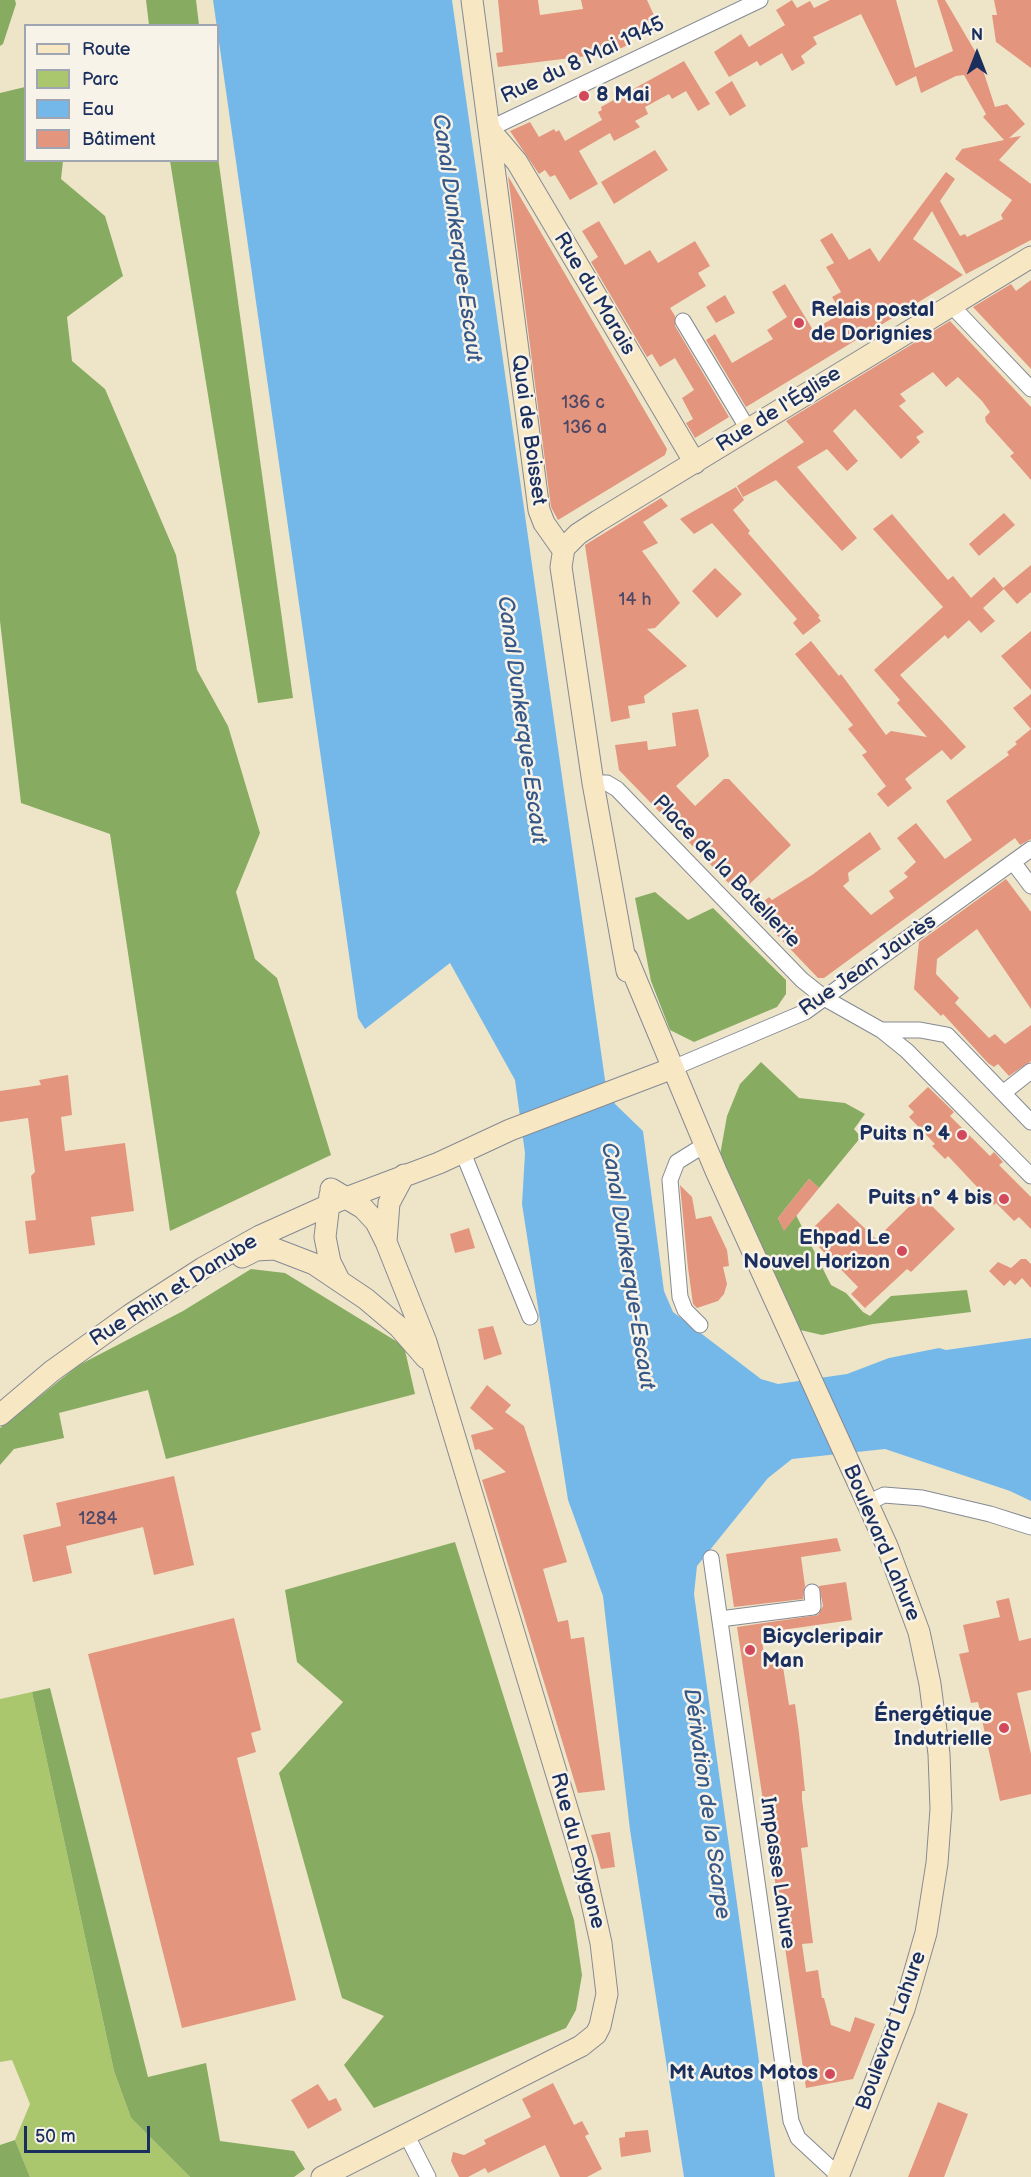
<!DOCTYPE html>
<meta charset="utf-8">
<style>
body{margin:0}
#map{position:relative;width:1031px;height:2177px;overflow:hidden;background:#eee5c9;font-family:"Balsamiq Sans",sans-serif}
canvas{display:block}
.legend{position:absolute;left:24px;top:24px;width:195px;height:138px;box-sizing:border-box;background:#f7f3e8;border:2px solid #9fa5b1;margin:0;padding:8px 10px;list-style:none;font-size:18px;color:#1b2f5e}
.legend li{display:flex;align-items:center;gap:12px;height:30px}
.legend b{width:30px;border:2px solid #9fa5b1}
.north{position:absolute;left:947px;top:24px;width:60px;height:60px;-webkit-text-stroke:4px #f7f3e8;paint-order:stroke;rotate:0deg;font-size:16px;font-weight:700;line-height:24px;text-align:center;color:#1b2f5e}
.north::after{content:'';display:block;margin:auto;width:21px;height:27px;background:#1b2f5e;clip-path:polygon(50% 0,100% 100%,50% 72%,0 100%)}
.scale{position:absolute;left:24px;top:2126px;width:126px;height:27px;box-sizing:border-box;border:3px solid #1b2f5e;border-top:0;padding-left:8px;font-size:18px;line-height:21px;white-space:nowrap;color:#1b2f5e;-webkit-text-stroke:4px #f7f3e8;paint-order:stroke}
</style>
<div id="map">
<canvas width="1031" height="2177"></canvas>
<ul class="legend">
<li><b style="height:8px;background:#f8e7c3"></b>Route</li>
<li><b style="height:16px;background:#aac76e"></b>Parc</li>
<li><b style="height:16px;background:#74b8ea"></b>Eau</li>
<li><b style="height:16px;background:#e3957e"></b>Bâtiment</li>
</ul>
<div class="north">N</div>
<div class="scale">50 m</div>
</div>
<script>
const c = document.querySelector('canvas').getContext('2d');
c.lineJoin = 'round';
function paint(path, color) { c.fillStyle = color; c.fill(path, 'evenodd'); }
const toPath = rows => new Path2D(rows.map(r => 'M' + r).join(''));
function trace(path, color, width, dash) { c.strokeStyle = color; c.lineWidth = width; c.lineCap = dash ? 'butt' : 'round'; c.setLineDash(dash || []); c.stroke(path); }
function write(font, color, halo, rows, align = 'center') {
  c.font = font + ' "Balsamiq Sans",sans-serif'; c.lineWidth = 5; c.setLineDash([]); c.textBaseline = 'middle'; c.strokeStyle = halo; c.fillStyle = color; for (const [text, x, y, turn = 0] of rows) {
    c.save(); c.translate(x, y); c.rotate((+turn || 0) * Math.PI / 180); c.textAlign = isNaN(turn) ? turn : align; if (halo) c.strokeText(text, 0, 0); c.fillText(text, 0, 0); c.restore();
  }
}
const green = toPath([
 [32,1692,114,2071,131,2118,190,2177,30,2177,15,2140,30,2104,12,2060,0,2062,0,1699]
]);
const forest = toPath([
 [0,0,15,0,16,4,3,44,0,46],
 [146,0,196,0,199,25,149,25],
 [25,87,26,160,63,161,61,179,105,216,123,276,67,317,72,361,105,389,176,555,197,670,228,726,260,833,236,892,255,959,277,978,331,1155,170,1231,110,834,21,803,0,621,0,93],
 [218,157,293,698,258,703,170,161,218,160],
 [655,892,688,920,713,908,786,980,786,994,777,1007,694,1042,670,1030,651,981,635,898],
 [761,1062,799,1098,845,1103,865,1114,854,1129,861,1137,819,1188,809,1179,778,1218,784,1230,796,1215,831,1285,846,1293,863,1312,870,1316,891,1296,967,1290,971,1312,873,1324,822,1335,800,1330,720,1155,727,1116,740,1084],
 [251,1269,285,1273,404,1346,415,1394,166,1459,148,1390,59,1413,64,1438,14,1449,0,1465,0,1428,79,1365,183,1311],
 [455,1542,574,1920,582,1975,576,2010,566,2028,374,2108,344,2065,384,2016,342,1998,279,1773,343,1702,297,1662,285,1590],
 [50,1688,148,2077,206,2063,220,2141,294,2151,305,2169,294,2177,190,2177,131,2118,114,2071,32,1692],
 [15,2140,30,2177,0,2177,0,2145]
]);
const water = toPath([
 [213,0,452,0,605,1080,615,1104,643,1131,664,1291,673,1312,761,1379,778,1384,847,1374,889,1358,939,1348,946,1350,1031,1338,1031,1501,1010,1491,885,1449,792,1459,768,1478,697,1566,694,1594,775,2177,684,2177,630,1830,603,1596,568,1500,522,1204,525,1153,515,1080,450,963,365,1029,358,1018]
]);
const building = toPath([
 [498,0,538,0,540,15,583,9,581,0,647,0,658,24,629,39,630,44,611,53,498,67,496,53,503,52],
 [792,0,797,8,810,1,814,8,830,0,896,0,915,68,953,51,937,0,945,0,979,58,995,107,1007,104,1025,124,1009,138,1021,136,999,160,1031,184,1031,240,966,274,932,211,913,239,963,275,746,407,706,340,715,334,732,363,773,339,767,330,787,317,772,292,785,284,813,330,842,313,832,297,841,292,826,267,834,263,820,240,832,233,849,260,870,248,879,262,946,172,955,179,940,201,960,236,965,234,967,237,1003,219,1001,215,1012,200,955,159,962,149,1004,140,983,117,986,114,964,75,956,76,921,93,916,76,896,86,861,14,813,37,817,44,801,56,805,63,792,71,782,53,760,66,757,61,729,77,714,52,741,34,749,47,785,25,776,10],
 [994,0,1031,0,1031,68,996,42,992,15,997,15],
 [684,61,710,104,698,111,686,91,672,99,669,94,645,107,648,114,635,121,640,127,614,141,610,133,579,151,598,184,570,200,555,175,550,177,545,170,539,174,510,131,530,122,539,137,554,129,556,132,559,130,565,141,602,120,598,112,602,110,601,107],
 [732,81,746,106,730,116,715,92],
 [655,150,668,170,614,204,601,182],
 [508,176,667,449,665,455,558,520,551,507],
 [599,221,625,265,650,250,658,263,695,241,710,266,698,273,706,286,670,308,675,316,675,326,729,417,695,438,686,423,693,419,682,398,694,390,675,358,660,367,652,354,647,357,591,262,598,257,582,231],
 [1031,280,1031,369,973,307,1011,284,1016,291],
 [725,295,735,313,716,323,706,307],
 [950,321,1031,407,1031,480,1010,456,1014,453,986,422,985,417,990,412,982,401,958,377,946,387,933,372,900,394,906,401,899,406,924,432,916,437,920,442,901,459,855,409,833,431,858,461,847,471,827,449,797,467,857,538,842,551,776,480,743,497,737,486,804,442,786,421],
 [736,487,744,500,733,510,750,531,748,533,820,616,818,617,821,621,803,635,793,623,797,619,712,523,694,534,680,519],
 [661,498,668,506,643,522,658,543,642,551,680,603,655,628,647,629,687,666,644,696,645,703,628,706,630,718,611,722,585,545],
 [1004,513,1015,525,979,556,969,544],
 [892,514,948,580,953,576,971,598,994,577,1004,589,983,608,995,621,981,633,969,620,948,639,945,635,900,675,966,747,951,760,942,750,905,779,912,788,888,807,877,794,886,786,862,755,867,752,848,729,853,725,795,654,811,641,839,676,841,674,886,735,891,731,927,737,897,703,900,700,874,670,943,607,873,529],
 [1031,565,1031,592,1017,604,1003,588],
 [715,568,742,594,717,618,692,591],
 [1031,631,1031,690,1001,656],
 [1031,694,1031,839,1020,845,1015,838,824,978,818,978,753,910,769,897,772,900,812,875,870,832,881,849,848,873,849,881,843,886,871,915,894,898,889,891,908,877,904,873,916,862,897,838,916,823,945,859,972,840,946,801,1009,755,1007,752,1017,744,1015,742,1031,729,1013,708],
 [698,709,709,756,676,786,695,806,724,779,729,779,791,845,739,894,619,770,615,745,647,741,648,750,676,746,672,713],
 [1006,879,1031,912,1031,1009,977,929,937,959,936,974,959,998,955,1003,989,1038,995,1034,1005,1044,1031,1025,1031,1061,1009,1076,998,1064,994,1067,988,1063,943,1014,941,1016,914,989,919,942],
 [68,1075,72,1115,61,1117,65,1151,125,1143,134,1211,91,1217,95,1245,29,1254,25,1221,36,1220,31,1176,35,1172,28,1118,0,1122,0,1091,41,1085,39,1080],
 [928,1087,954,1112,950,1116,990,1156,994,1152,1003,1162,999,1165,1031,1197,1031,1229,1019,1217,1014,1221,996,1203,994,1205,948,1156,945,1159,932,1146,935,1144,909,1117,914,1112,908,1106],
 [809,1179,819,1188,784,1231,778,1218],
 [680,1185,692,1197,696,1219,711,1216,727,1250,729,1266,723,1267,727,1284,724,1294,718,1301,697,1308,693,1304,688,1268],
 [921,1195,955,1229,911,1272,907,1269,865,1308,851,1294,858,1287,819,1247,828,1239,814,1227,838,1203,876,1239],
 [469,1228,475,1248,455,1253,450,1234],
 [1021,1259,1026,1259,1031,1264,1031,1288,1022,1278,1015,1285,1010,1280,1004,1286,989,1271,998,1262,1011,1268],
 [493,1326,502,1354,484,1360,478,1329],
 [487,1385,511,1405,505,1412,524,1426,567,1562,543,1569,558,1622,568,1620,571,1639,584,1637,605,1790,578,1793,482,1480,506,1472,479,1449,475,1450,471,1435,494,1429,470,1408],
 [174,1476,194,1565,154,1575,143,1527,66,1546,72,1573,33,1582,23,1535,61,1526,56,1503],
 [837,1538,841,1551,801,1557,805,1586,803,1599,734,1607,726,1554],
 [846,1582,852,1620,761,1633,765,1662,773,1661,774,1668,783,1667,789,1705,795,1704,799,1733,805,1791,802,1791,802,1799,808,1847,801,1848,813,1943,802,1944,806,1972,818,1970,822,1998,824,1998,831,2025,850,2032,855,2017,875,2024,853,2079,806,2088,737,1627,818,1615,823,1606,819,1586],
 [1009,1598,1019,1641,1031,1638,1031,1690,1017,1693,1031,1754,1031,1794,1000,1801,978,1702,971,1703,959,1654,969,1652,963,1625,1000,1617,996,1601],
 [234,1618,261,1730,251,1733,256,1752,237,1758,296,2000,182,2028,88,1654],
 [610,1832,615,1867,601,1869,591,1835],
 [553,2083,574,2125,582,2121,589,2134,585,2136,602,2169,587,2177,560,2177,545,2145,488,2173,485,2168,468,2177,459,2177,451,2161,453,2152,464,2155,486,2144,484,2140,531,2117,522,2099],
 [318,2084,329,2101,336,2098,342,2110,308,2129,291,2100],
 [938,2102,968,2114,944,2177,908,2177],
 [648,2130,651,2152,621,2157,619,2138,625,2137,625,2132]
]);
const street = toPath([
 [489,129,760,0],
 [950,304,1031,389],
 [683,321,748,429],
 [593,783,607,783,617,789,802,980,826,999,881,1030,907,1051,1031,1176],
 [1013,862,1031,886],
 [881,1030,920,1030,947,1035,1031,1122],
 [673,1068,805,1012,1031,849],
 [1003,1093,1031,1071],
 [463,1153,530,1317],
 [700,1325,685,1310,680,1297,670,1180,677,1162,706,1144],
 [868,1503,884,1495,922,1498,990,1514,1031,1527],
 [711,1558,791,2121,798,2138,839,2176],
 [720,1619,813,1607,812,1592],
 [406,2134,428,2177]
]);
const secondary = toPath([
 [472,0,539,510,544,523,563,550],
 [489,129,517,162,695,463],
 [627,958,716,1171,887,1546,919,1632,930,1684,939,1754,941,1809,937,1863,926,1933,904,2009,838,2177],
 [627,971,593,783,561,567,564,548,578,534,598,521,1031,257],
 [330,1195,325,1237,330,1262,339,1280],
 [386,1241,389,1203,404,1175],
 [242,1257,256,1250,275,1249,314,1264,366,1299,399,1327,426,1358],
 [0,1415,52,1371,130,1315,203,1268,260,1236,338,1201,439,1163,510,1130,673,1068],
 [322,2177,581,2046,596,2034,600,2026,607,1994,601,1943,582,1858,426,1342,386,1242,376,1222,363,1208,331,1189]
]);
const markers = [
 [584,96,6,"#d1495b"],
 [799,323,6,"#d1495b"],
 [962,1135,6,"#d1495b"],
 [1004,1199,6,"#d1495b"],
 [902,1251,6,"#d1495b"],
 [750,1650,6,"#d1495b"],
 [1004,1728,6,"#d1495b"],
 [830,2074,6,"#d1495b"]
];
const numberNames = [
 ["136 c",583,403],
 ["136 a",585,428],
 ["14 h",635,600],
 ["1284",98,1519]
];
const streetNames = [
 ["Rue du 8 Mai 1945",583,61,-25],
 ["Rue du Marais",594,294,59],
 ["Rue de l'Église",779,410,-32],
 ["Quai de Boisset",528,430,82],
 ["Place de la Batellerie",726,872,46],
 ["Rue Jean Jaurès",868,966,-35],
 ["Rue Rhin et Danube",174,1291,-32],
 ["Boulevard Lahure",881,1543,67],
 ["Rue du Polygone",577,1851,75],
 ["Impasse Lahure",777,1873,82],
 ["Boulevard Lahure",892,2031,-70]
];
const poiNames = [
 ["8 Mai",596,96,"left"],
 ["Relais postal",811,311,"left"],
 ["de Dorignies",811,335,"left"],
 ["Puits n° 4",950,1135],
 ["Puits n° 4 bis",992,1199],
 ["Ehpad Le",890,1239],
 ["Nouvel Horizon",890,1263],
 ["Bicycleripair",762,1638,"left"],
 ["Man",762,1662,"left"],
 ["Énergétique",992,1716],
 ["Indutrielle",992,1740],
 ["Mt Autos Motos",818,2074]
];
const waterNames = [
 ["Canal Dunkerque-Escaut",456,238,82],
 ["Canal Dunkerque-Escaut",521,720,82],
 ["Canal Dunkerque-Escaut",627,1266,81],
 ["Dérivation de la Scarpe",706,1804,82]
];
paint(green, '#aac76e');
paint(forest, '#87ac61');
paint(water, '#74b8ea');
paint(building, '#e3957e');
trace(street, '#848a94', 17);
trace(secondary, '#848a94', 23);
trace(street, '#fff', 15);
trace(secondary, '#f8e7c3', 21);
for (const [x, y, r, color] of markers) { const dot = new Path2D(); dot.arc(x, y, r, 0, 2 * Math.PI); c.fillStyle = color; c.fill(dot); trace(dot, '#f7f3e8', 2); }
write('18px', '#4d4866', null, numberNames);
write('21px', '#1b2f5e', '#f7f3e8', streetNames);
write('bold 21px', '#1b2f5e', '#f7f3e8', poiNames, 'right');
write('italic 22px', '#365888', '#f7f3e8', waterNames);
</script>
